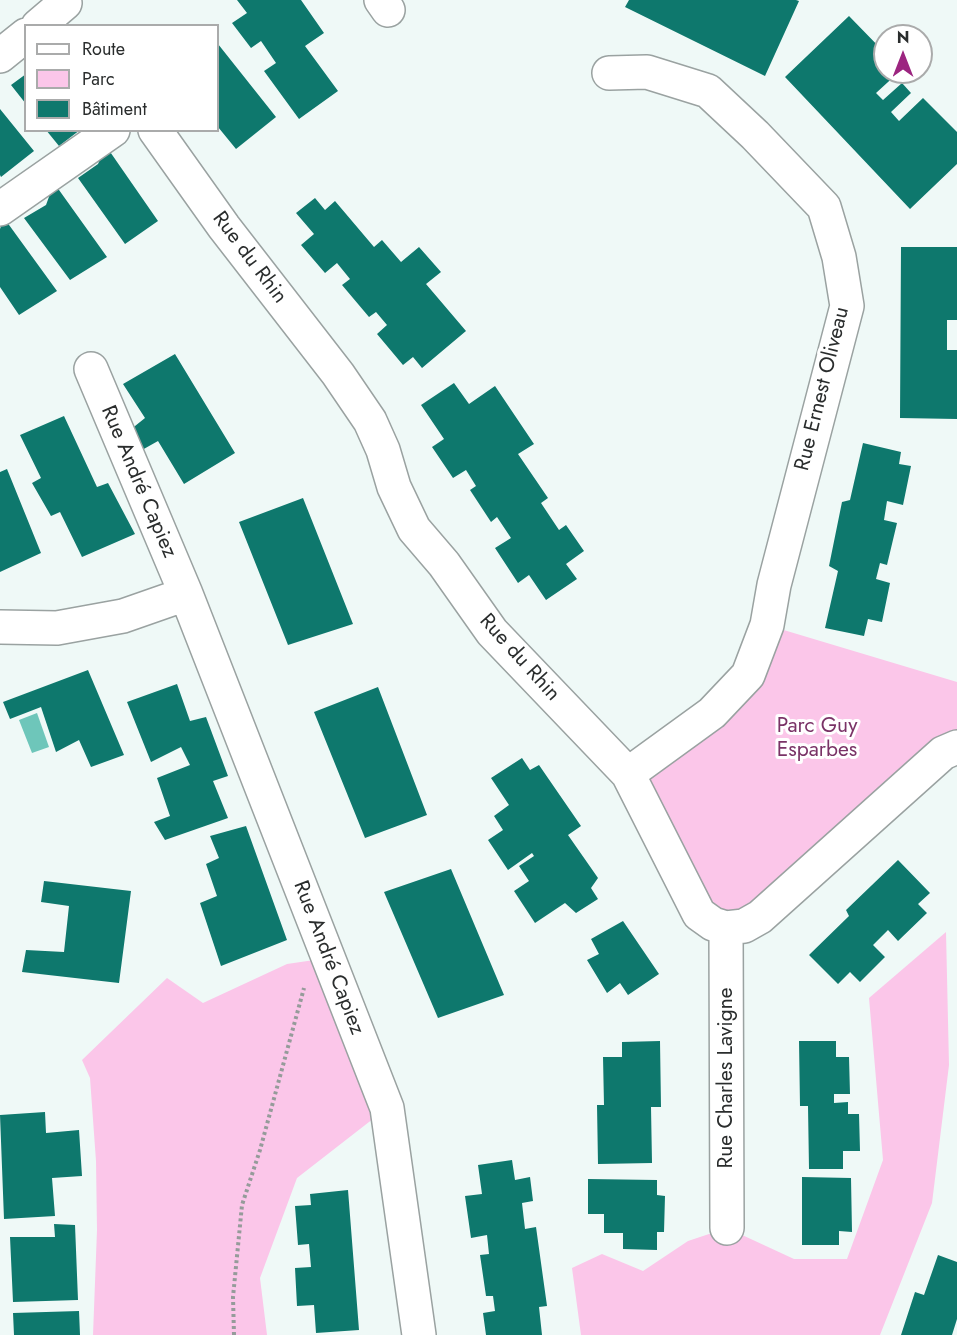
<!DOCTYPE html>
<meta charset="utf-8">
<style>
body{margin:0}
#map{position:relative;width:957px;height:1335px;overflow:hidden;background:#eff9f7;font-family:Jost,sans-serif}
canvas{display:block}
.legend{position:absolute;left:24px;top:24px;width:195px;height:108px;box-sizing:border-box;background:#fff;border:2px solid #aaabab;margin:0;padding:8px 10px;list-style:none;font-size:18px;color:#2a2d2d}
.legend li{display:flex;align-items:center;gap:12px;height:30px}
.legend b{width:30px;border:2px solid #aaabab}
.north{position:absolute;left:873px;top:24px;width:60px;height:60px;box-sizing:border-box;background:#fff;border:2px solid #aaabab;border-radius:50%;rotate:0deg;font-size:16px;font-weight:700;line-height:24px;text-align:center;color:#2a2d2d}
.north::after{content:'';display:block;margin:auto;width:21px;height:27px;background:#9c2580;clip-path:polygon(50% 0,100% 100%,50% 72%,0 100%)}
</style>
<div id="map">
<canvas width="957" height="1335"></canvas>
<ul class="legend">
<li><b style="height:8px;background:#fff"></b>Route</li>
<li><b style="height:16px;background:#fbc6e9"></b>Parc</li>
<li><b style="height:16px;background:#0e786d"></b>Bâtiment</li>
</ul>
<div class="north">N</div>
</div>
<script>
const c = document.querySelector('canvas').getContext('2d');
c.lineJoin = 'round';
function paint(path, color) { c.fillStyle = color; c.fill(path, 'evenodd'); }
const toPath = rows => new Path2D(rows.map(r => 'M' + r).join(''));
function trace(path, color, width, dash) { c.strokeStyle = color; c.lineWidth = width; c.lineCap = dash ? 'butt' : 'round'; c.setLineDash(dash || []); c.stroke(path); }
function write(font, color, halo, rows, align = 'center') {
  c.font = font + ' Jost,sans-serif'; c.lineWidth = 6; c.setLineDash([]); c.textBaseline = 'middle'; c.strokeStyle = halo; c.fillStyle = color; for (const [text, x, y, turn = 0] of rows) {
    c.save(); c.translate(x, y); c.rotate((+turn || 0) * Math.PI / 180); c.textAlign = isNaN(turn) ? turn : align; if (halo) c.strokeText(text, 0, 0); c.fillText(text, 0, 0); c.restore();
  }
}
const green = toPath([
 [767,625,957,682,957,747,726,928,628,774,712,713],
 [946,932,949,1065,932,1203,880,1335,581,1335,572,1268,602,1254,643,1271,688,1241,727,1228,794,1259,847,1259,883,1160,869,998],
 [328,958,387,1108,297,1178,260,1278,267,1335,93,1335,97,1230,96,1161,90,1078,82,1060,167,978,203,1003,287,964]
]);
const water = toPath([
 [37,713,49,747,32,753,19,720]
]);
const building = toPath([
 [237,0,301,0,324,33,305,46,338,91,299,119,264,71,276,63,261,41,251,48,232,23,247,13],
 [629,0,796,0,799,1,765,76,625,7],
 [849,16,885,53,885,72,899,72,876,93,883,100,902,83,911,93,891,112,899,121,923,98,957,132,957,164,910,209,785,77],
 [218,44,276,117,236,149,218,127],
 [26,74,26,104,11,85],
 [0,109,34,151,1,177,0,175],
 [46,130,80,130,59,146],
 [106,146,158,221,125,244,78,178,98,164],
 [54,183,107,257,70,280,24,218,46,205],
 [315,198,325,210,335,201,374,247,382,240,401,262,419,247,441,272,426,284,466,331,422,368,413,357,403,365,377,334,387,325,376,312,369,317,342,285,350,279,337,263,325,273,301,245,314,234,296,213],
 [4,218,57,291,19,315,0,287,0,229],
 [901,247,957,247,957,320,947,320,947,350,957,350,957,419,900,418],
 [175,354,235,453,184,484,158,441,142,450,130,430,145,418,123,384],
 [454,383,469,404,495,386,534,444,518,454,548,498,541,503,559,530,566,525,584,551,566,564,577,579,546,600,529,575,518,583,495,548,511,538,497,517,491,522,470,490,476,486,466,470,453,478,432,447,444,439,421,405],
 [64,416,97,487,108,483,135,534,82,557,60,512,51,516,32,483,41,478,20,435],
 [863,443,901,452,899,464,911,466,903,505,887,501,884,520,897,523,887,565,880,563,876,579,890,583,882,622,868,619,864,636,825,628,838,571,829,566,842,502,850,500],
 [7,469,41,553,0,572,0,472],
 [303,498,353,624,288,645,239,522],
 [88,670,124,755,91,767,79,740,56,752,41,707,10,719,3,702],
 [177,684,190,721,206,717,228,776,213,781,228,818,165,840,154,822,170,816,157,778,190,765,181,747,151,762,127,702],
 [378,687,427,815,365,838,314,712],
 [522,758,530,770,539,765,581,826,568,835,598,878,591,888,598,899,576,913,565,903,535,923,514,891,529,881,519,866,534,856,532,853,508,870,488,840,503,830,494,816,509,805,491,778],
 [246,826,287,940,221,966,200,903,217,896,206,864,219,858,210,836],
 [898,860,930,893,918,904,927,913,898,941,888,930,873,945,885,957,860,982,850,972,838,984,809,955,849,916,846,910],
 [451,869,504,995,438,1018,384,892],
 [44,881,131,891,119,983,22,972,26,950,64,952,69,906,41,902],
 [623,921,659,974,628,995,620,983,607,993,587,960,599,954,591,939],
 [660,1041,661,1107,651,1107,652,1163,598,1164,597,1105,604,1105,603,1057,622,1057,622,1042],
 [799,1041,836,1041,836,1057,849,1057,850,1094,834,1094,834,1103,848,1102,848,1114,859,1114,860,1151,843,1151,843,1169,809,1169,808,1106,800,1106],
 [45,1112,46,1133,79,1130,82,1176,52,1178,55,1216,4,1219,0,1115],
 [512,1160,515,1180,530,1177,533,1201,522,1203,525,1229,536,1227,547,1306,539,1307,542,1335,486,1335,483,1313,495,1311,493,1296,486,1296,480,1255,489,1254,487,1235,471,1238,465,1196,482,1194,478,1165],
 [802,1177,851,1178,852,1232,839,1231,839,1245,802,1245],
 [588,1179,657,1180,657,1195,665,1196,664,1232,657,1232,657,1250,623,1249,623,1233,604,1233,604,1214,588,1214],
 [348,1190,359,1330,316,1333,314,1305,297,1306,295,1268,311,1267,309,1244,298,1245,295,1206,311,1205,310,1194],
 [54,1224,75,1225,78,1300,13,1302,10,1237,55,1237],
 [938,1255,957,1262,957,1319,952,1335,901,1335,915,1292,924,1295],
 [79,1311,80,1335,14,1335,13,1313]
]);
const path = toPath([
 [234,1335,233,1297,242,1205,260,1150,304,988]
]);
const minor = toPath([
 [381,0,388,10],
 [38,26,65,3],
 [0,56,26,35],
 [609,73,647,72,708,91,755,135,824,207,839,257,847,306,774,585,767,625,748,675,712,713,628,774],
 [155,130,224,227,338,374,370,421,383,450,394,487,414,529,444,564,492,632,628,774,699,914,713,924,726,928,744,926,760,917,943,753,957,747],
 [0,209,113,130],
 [91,369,186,594,387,1108,419,1335],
 [0,627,57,628,123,616,186,594],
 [726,928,727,1228]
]);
const streetNames = [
 ["Rue du Rhin",249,258,53],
 ["Rue Ernest Oliveau",823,389,-76],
 ["Rue André Capiez",138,482,67],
 ["Rue du Rhin",519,658,48],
 ["Rue André Capiez",328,958,69],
 ["Rue Charles Lavigne",727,1078,-90]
];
const parkNames = [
 ["Parc Guy",817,727],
 ["Esparbes",817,751]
];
paint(green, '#fbc6e9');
paint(water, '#6ec6ba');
paint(building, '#0e786d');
trace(minor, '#9aa2a1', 36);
trace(path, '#959b9a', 4, [3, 3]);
trace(minor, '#fff', 33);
write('21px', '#2a2d2d', '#fff', streetNames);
write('21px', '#7a3367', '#fff', parkNames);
</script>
